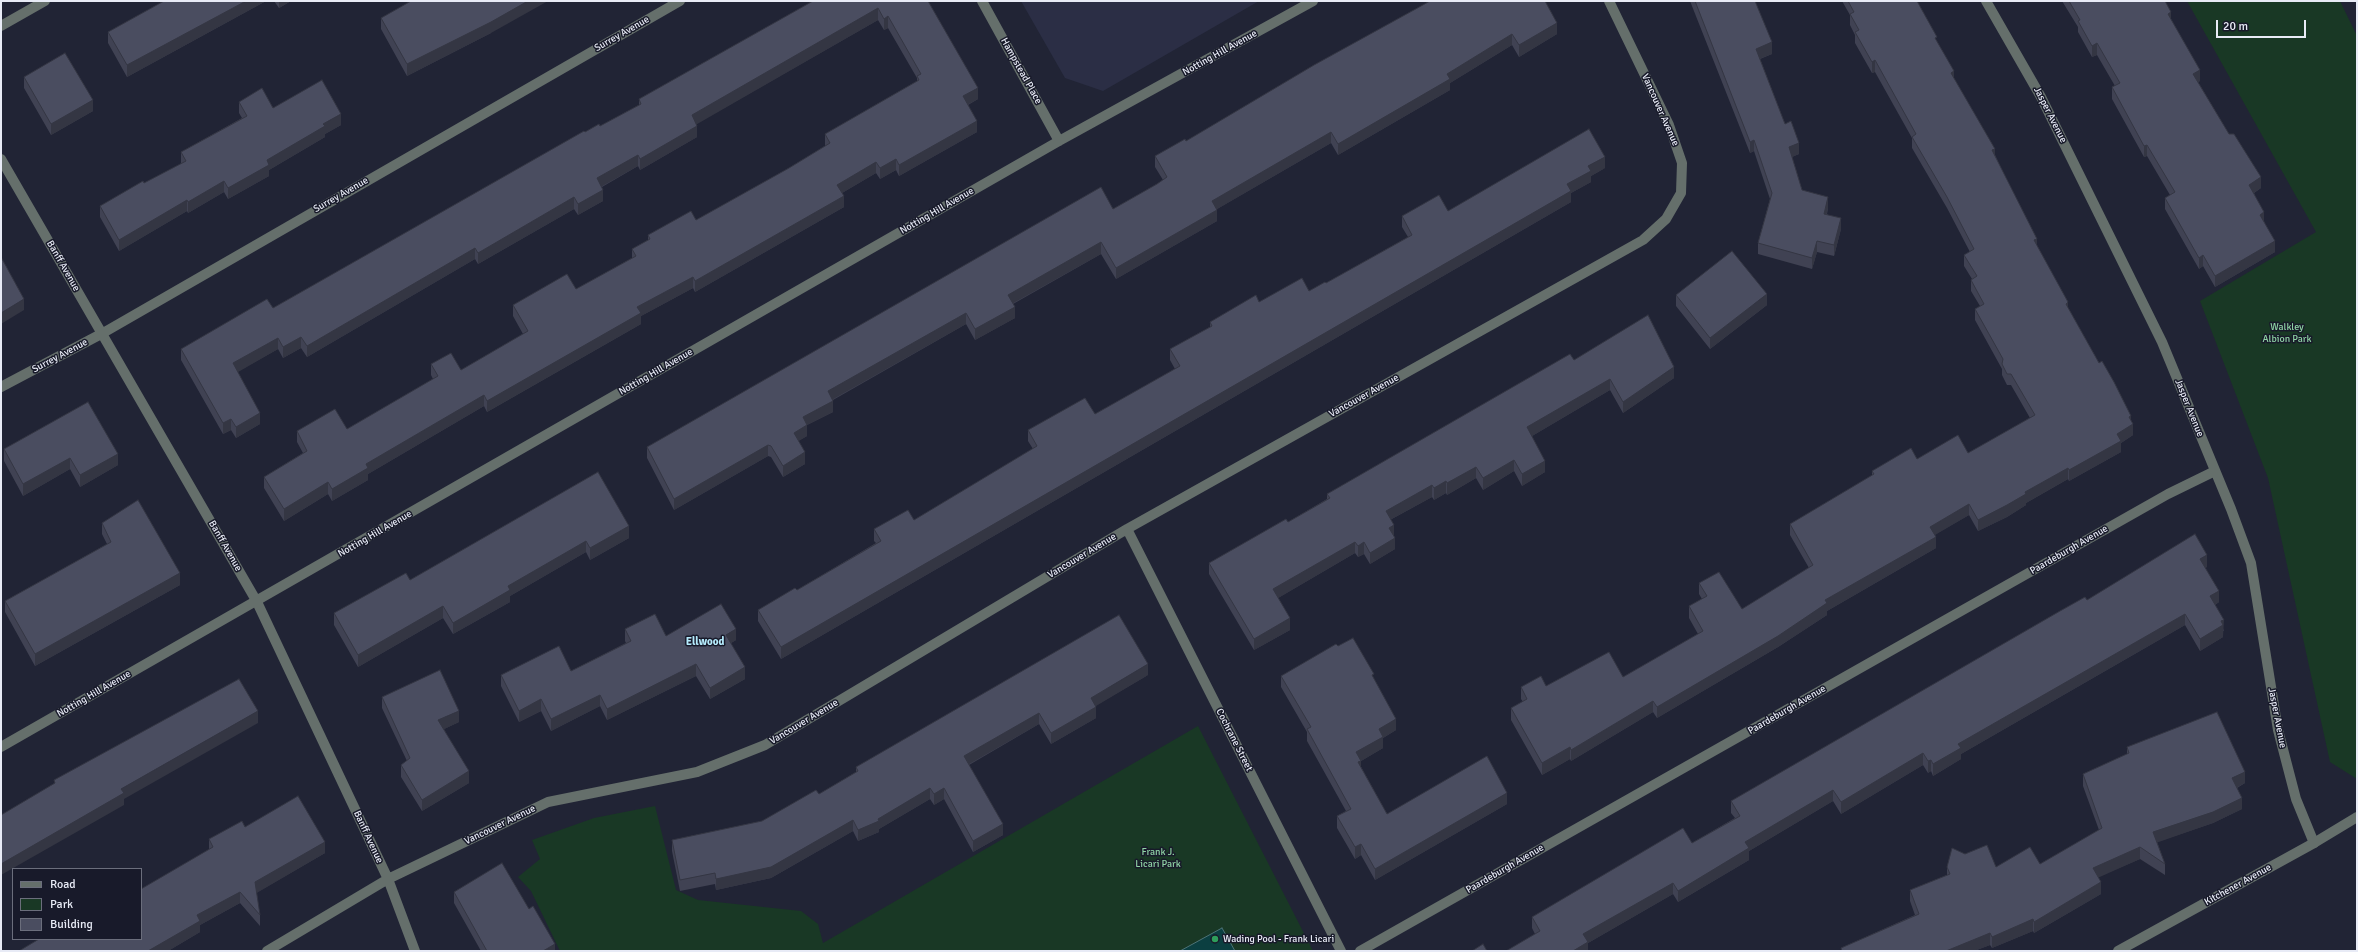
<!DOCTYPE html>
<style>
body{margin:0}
#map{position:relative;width:2358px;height:952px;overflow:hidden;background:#212435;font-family:Signika,sans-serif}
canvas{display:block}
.frame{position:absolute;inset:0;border:2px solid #e8ebf6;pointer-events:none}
.legend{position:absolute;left:12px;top:868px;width:130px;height:72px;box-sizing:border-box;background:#181a2a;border:1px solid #6b6e7c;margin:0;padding:5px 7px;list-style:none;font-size:12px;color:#e8ebf6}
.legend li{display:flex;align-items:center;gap:8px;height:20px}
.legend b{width:20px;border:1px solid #6b6e7c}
.scale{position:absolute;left:2216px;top:20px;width:90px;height:18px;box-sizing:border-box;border:2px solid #e8ebf6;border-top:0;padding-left:5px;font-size:12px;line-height:14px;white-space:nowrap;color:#e8ebf6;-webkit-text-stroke:3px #181a2a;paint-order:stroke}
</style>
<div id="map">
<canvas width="2358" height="952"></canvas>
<div class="frame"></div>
<ul class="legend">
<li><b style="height:5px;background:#656f6b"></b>Road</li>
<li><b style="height:11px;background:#193825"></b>Park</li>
<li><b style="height:11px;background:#4a4d60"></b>Building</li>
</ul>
<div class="scale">20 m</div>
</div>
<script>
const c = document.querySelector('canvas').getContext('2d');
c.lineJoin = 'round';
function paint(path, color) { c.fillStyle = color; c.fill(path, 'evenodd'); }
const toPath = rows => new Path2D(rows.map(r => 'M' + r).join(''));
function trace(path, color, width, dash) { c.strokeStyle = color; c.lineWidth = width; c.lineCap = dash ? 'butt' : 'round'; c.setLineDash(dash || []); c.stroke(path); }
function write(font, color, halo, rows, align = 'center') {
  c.font = font + ' Signika,sans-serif'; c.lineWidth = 3; c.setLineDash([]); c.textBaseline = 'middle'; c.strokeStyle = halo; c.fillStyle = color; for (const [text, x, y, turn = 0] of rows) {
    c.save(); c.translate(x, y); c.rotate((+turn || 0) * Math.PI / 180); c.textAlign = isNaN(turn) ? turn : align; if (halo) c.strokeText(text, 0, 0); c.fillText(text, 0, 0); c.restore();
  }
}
const built = toPath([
 [1021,1,1259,1,1103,91,1065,78]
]);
const green = toPath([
 [2187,1,2340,1,2357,36,2357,779,2330,762,2268,478,2200,301,2316,232],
 [1198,726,1313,951,560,951,531,891,518,877,540,859,532,840,594,818,655,806,676,890,698,900,801,911,818,924,823,943]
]);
const water = toPath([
 [1222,928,1235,951,1180,951,1222,928]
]);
const minor = toPath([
 [982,1,1059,141],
 [1986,1,2041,97,2162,342,2231,509,2251,563,2278,730,2296,799,2314,843],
 [1,26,45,1],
 [1,159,257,602,388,879,415,951],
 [1,387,103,333,680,1],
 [1127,529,1341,951],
 [1,747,1059,141,1313,1],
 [267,951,388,879,548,802,697,772,765,745,1127,529,1643,240,1666,219,1681,193,1682,163,1669,125,1609,1],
 [1360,951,2168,494,2215,471]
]);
const tertiary = toPath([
 [2118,951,2314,843,2357,817]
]);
const wall = toPath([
 [164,1,266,1,127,77,108,43,108,32],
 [274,1,291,1,279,8],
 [813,1,928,1,978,99,968,105,977,132,899,176,896,170,880,179,876,173,842,193,844,207,695,292,693,288,641,316,641,324,487,412,484,406,368,474,368,480,332,501,328,494,284,521,264,488,264,477,303,453,297,442,297,431,347,429,433,379,431,375,431,364,461,370,523,334,513,316,513,305,576,289,632,258,632,249,648,240,648,235,696,220,789,168,825,146,825,134,917,81,917,78,888,28,884,30,878,20,696,124,697,137,640,170,638,166,602,187,603,201,578,215,574,209,478,264,475,259,307,357,301,348,283,358,278,349,237,372,260,424,236,438,231,430,223,434,181,360,181,349,273,308,585,132,600,126,639,105,639,99],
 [1690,1,1755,1,1772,54,1760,59,1785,124,1799,154,1792,157,1802,190,1828,208,1827,214,1841,229,1834,256,1817,252,1812,269,1758,254,1758,243,1770,199,1754,151,1750,153],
 [1842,1,1917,1,1937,42,1954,79,1995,155,2037,246,2068,308,2131,420,2133,435,2121,443,2121,452,2069,481,2068,479,2026,503,2026,505,2007,517,1978,531,1969,515,1934,535,1936,548,1827,611,1827,615,1778,647,1657,718,1653,712,1571,761,1570,759,1542,775,1511,720,1511,708,1523,702,1521,699,1521,687,1546,686,1623,677,1698,634,1689,618,1689,606,1702,599,1699,594,1699,583,1742,609,1809,568,1790,535,1790,524,1872,476,1872,471,1917,459,1968,453,2030,418,2011,385,2007,385,2002,375,2002,369,1975,320,1975,309,1980,306,1971,291,1971,280,1972,279,1964,266,1964,255,1970,252,1947,208,1912,148,1912,138,1875,72,1872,73,1855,43,1855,35,1850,25,1850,15],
 [2062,1,2165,1,2171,20,2200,81,2198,82,2261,188,2254,193,2275,252,2215,287,2203,266,2199,269,2165,209,2165,198,2170,195,2147,156,2144,157,2112,99,2112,87,2115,86,2097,55,2092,57,2078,32,2078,27],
 [1412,11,1557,34,1519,57,1512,45,1450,83,1450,90,1338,155,1331,143,1217,209,1217,221,1116,279,1101,254,1013,304,1015,318,975,340,966,324,833,400,833,412,807,425,807,436,798,441,805,464,783,477,771,457,768,456,674,510,647,458,647,447,1113,209,1157,184,1163,180,1155,167,1155,156,1186,141],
 [381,18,491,33,407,76,381,29],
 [24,77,93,111,51,135,24,88],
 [239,102,273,108,341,125,325,134,325,137,269,170,269,176,228,199,224,192,188,213,187,211,119,251,100,217,100,206,181,164,181,152,242,118,239,113],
 [1605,168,1591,176,1591,182,1571,193,1571,202,781,659,758,621,758,610,797,590,876,543,874,541,874,529,914,520,1033,449,1028,441,1028,430,1095,414,1175,369,1170,360,1170,349,1210,327,1210,322,1259,302,1309,291,1326,283,1408,237,1402,227,1402,216,1448,211],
 [1676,295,1767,305,1710,349,1676,306],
 [1574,360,1674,378,1623,413,1610,390,1532,436,1545,472,1522,486,1514,471,1483,490,1476,478,1447,495,1446,493,1434,500,1432,497,1390,520,1394,535,1395,549,1370,564,1364,554,1358,557,1355,553,1278,598,1290,630,1254,650,1209,574,1209,563,1288,522,1327,499,1327,494],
 [88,402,118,465,80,487,70,469,23,496,4,461,4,449],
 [598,472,629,538,590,560,586,552,510,596,510,602,453,634,443,618,358,667,334,625,334,613,410,580],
 [102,523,180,585,35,666,5,612,5,601,107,544,102,534],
 [2207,567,2205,568,2219,602,2215,605,2224,631,2223,631,2223,637,2200,651,2185,625,1961,754,1961,759,1933,776,1931,771,1928,773,1923,765,1841,814,1833,801,1749,851,1749,860,1678,902,1673,894,1588,943,1588,951,1535,934,1532,928,1532,917,1692,843,1735,818,1731,813,1731,801,2087,600],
 [625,629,666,636,736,640,731,643,745,679,710,699,696,676,607,720,600,706,551,731,541,711,519,722,501,686,501,675,571,671,626,643,625,641],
 [1148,675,1095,706,1096,718,1051,744,1039,724,969,765,1003,835,973,852,944,799,934,805,930,799,879,829,879,832,858,841,853,831,771,878,716,890,715,884,680,891,672,851,672,840,762,821,819,794,856,772,856,767],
 [1281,676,1374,679,1396,730,1383,738,1383,748,1361,761,1361,767,1387,814,1507,804,1375,880,1361,855,1355,859,1337,828,1337,816,1346,811,1307,741,1307,732,1281,687],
 [382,697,459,722,444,729,469,783,422,811,401,777,401,765,407,761,382,708],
 [2127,747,2245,783,2237,788,2242,809,2213,823,2157,842,2165,864,2165,875,2140,859,2098,877,2101,894,2034,933,2033,931,1992,948,1990,945,1974,951,1841,951,1841,948,1915,915,1910,901,1910,890,1947,875,1947,867,1996,867,2040,864,2099,830,2083,786,2083,774,2127,754],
 [245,827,325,853,256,893,260,915,260,926,240,903,200,925,200,932,168,951,19,951,141,939,209,850,209,839],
 [454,892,529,909,555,951,481,951,454,903]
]);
const shadedWall = toPath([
 [246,1,266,1,127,77,127,65],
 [279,1,291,1,279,8],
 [528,1,548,1,491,33,407,76,407,64],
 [878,8,878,20,692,127,692,115],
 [2171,12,2171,23,2168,14],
 [888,16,888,28,884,30,884,19],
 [1557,23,1557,34,1519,57,1519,45],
 [1512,34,1512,45,1450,83,1450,90,1338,155,1338,144,1447,74],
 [1772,42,1772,54,1756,60,1756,49],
 [2097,43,2097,55,2092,57,2092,46],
 [1875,60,1875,72,1872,73,1872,62],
 [2200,70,2200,81,2193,85,2193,74],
 [1954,71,1954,83,1951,73],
 [978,88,978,99,963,107,963,96],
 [93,100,93,111,51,135,51,124],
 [341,114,341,125,325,134,325,137,269,170,269,176,228,199,228,188,267,160,323,124],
 [977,121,977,132,899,176,899,165],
 [697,126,697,137,640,170,640,159],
 [1331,132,1331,143,1212,212,1212,201],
 [1754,140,1754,151,1750,153,1750,142],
 [1799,143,1799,154,1789,158,1789,147],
 [2147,145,2147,156,2144,157,2144,146],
 [1995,149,1995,160,1992,150],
 [638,155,638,166,597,189,597,178],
 [1605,157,1605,168,1591,176,1591,182,1571,193,1571,202,781,659,781,647,1567,184,1588,166],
 [896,159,896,170,880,179,880,168],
 [876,162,876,173,837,196,837,185],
 [2261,177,2261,188,2249,196,2249,185],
 [224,181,224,192,188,213,188,202],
 [603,190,603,201,578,215,578,204],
 [844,196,844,207,695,292,695,281],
 [574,197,574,209,478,264,478,253],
 [1828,197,1828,208,1824,225,1824,214],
 [187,200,187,211,119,251,119,240],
 [1217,210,1217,221,1116,279,1116,268],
 [2264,212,2264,223,2260,215],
 [1841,218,1841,229,1834,256,1834,245],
 [2037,239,2037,250,2034,240],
 [1817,241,1817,252,1812,269,1812,258],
 [2275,241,2275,252,2215,287,2215,276],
 [1101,242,1101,254,1008,306,1008,295],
 [475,248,475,259,307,357,307,346],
 [2203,255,2203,266,2199,269,2199,258],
 [693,277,693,288,641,316,641,324,487,412,487,401,637,307],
 [1767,294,1767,305,1710,349,1710,338],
 [24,299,24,310,1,324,1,313],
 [2068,302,2068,313,2066,304],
 [1015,307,1015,318,975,340,975,329],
 [966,313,966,324,828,402,828,391],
 [301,337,301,348,283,358,283,347],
 [278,338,278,349,233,375,233,363],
 [1674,367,1674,378,1623,413,1623,402],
 [1610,379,1610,390,1527,439,1527,427],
 [484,395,484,406,368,474,368,480,332,501,332,489,366,464],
 [833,401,833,412,807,425,807,436,794,444,794,433,803,417],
 [260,413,260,424,236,438,236,427],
 [2131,416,2131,425,2133,424,2133,435,2121,443,2121,452,2069,481,2069,470,2117,434,2129,417],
 [231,419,231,430,223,434,223,423],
 [768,445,768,456,674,510,674,499],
 [805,452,805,464,783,477,783,466],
 [118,454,118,465,80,487,80,475],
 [70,458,70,469,23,496,23,484],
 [1514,460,1514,471,1483,490,1483,478],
 [1545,461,1545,472,1522,486,1522,474],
 [1476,467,1476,478,1447,495,1447,483],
 [2068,468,2068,479,2026,503,2026,505,2007,517,1978,531,1978,520,2025,492],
 [1446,481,1446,493,1434,500,1434,488],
 [328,482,328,494,284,521,284,509],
 [1432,485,1432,497,1386,522,1386,511],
 [1969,504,1969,515,1930,538,1930,527],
 [1394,525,1394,537,1389,528],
 [629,526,629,538,590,560,590,548],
 [1936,537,1936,548,1827,611,1827,615,1778,647,1657,718,1657,707,1825,600],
 [1395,538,1395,549,1370,564,1370,553],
 [586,541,586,552,510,596,510,602,453,634,453,623,508,586],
 [1355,542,1355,553,1273,601,1273,589],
 [1364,542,1364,554,1358,557,1358,546],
 [2207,555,2207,567,2200,571,2200,559],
 [180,573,180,585,35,666,35,654],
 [2219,591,2219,602,2210,608,2210,596],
 [443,606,443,618,358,667,358,655],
 [2185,614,2185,625,1961,754,1961,759,1933,776,1933,764,1958,744],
 [1290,618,1290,630,1254,650,1254,639],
 [2224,620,2223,637,2200,651,2200,639,2221,621],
 [736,629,736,640,726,646,726,635],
 [696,664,696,676,607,720,607,709],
 [1148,664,1148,675,1091,709,1091,698],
 [745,667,745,679,710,699,710,688],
 [600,695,600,706,551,731,551,719],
 [541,699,541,711,519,722,519,711],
 [1653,701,1653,712,1571,761,1571,750],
 [1096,707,1096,718,1051,744,1051,733],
 [258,711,258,723,124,799,124,805,1,875,1,864,121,789],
 [459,711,459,722,438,732,438,720],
 [1039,713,1039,724,964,767,964,756],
 [1396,719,1396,730,1383,738,1383,748,1356,764,1356,752,1379,729],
 [1570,747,1570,759,1542,775,1542,763],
 [1923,753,1923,765,1841,814,1841,802],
 [1931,760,1931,771,1928,773,1928,761],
 [1361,761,1361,772,1358,762],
 [469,771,469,783,422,811,422,800],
 [2245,772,2245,783,2232,790,2232,778],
 [930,788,930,799,879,829,879,832,858,841,858,830],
 [944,788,944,799,934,805,934,794],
 [1833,790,1833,801,1749,851,1749,860,1678,902,1678,891,1745,842],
 [1507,793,1507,804,1375,880,1375,869],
 [2242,798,2242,809,2213,823,2153,844,2153,832],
 [853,820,853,831,771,878,716,890,716,879],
 [1003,824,1003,835,973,852,973,841],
 [325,842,325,853,255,894,255,882],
 [1361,844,1361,855,1355,859,1355,847],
 [2140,847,2140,859,2093,880,2093,868],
 [2101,882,2101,894,2034,933,2034,922],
 [1673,883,1673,894,1588,943,1588,951,1573,951,1583,934],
 [240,892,240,903,200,925,200,932,168,951,148,951,197,915],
 [2033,919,2033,931,1992,948,1992,937],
 [1990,933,1990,945,1974,951,1946,951],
 [555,944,555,951,543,951]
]);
const building = toPath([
 [164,1,246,1,127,65,108,32,164,1],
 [411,1,528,1,491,22,407,64,381,18,411,1],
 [813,1,928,1,978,88,963,96,977,121,899,165,896,159,880,168,876,162,837,185,844,196,695,281,693,277,637,307,641,313,487,401,484,395,366,464,368,468,332,489,328,482,284,509,264,477,307,451,297,431,335,409,347,429,438,376,431,364,451,353,461,370,528,331,513,305,567,274,576,289,636,256,632,249,650,239,648,235,691,211,696,220,789,168,830,143,825,134,919,80,917,76,921,74,888,16,884,19,878,8,692,115,697,126,640,159,638,155,597,178,603,190,578,204,574,197,478,253,475,248,307,346,301,337,283,347,278,338,233,363,260,413,236,427,231,419,223,423,181,349,267,299,273,308,584,131,585,132,599,124,600,126,641,104,639,99,813,1],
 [1430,1,1545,1,1557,23,1519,45,1512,34,1447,74,1450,79,1338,144,1331,132,1212,201,1217,210,1116,268,1101,242,1008,295,1015,307,975,329,966,313,828,391,833,401,803,417,807,425,794,433,805,452,783,466,771,446,768,445,674,499,647,447,1101,187,1113,209,1157,184,1167,177,1155,156,1185,139,1186,141,1314,65,1412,11,1430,1],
 [1695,1,1755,1,1772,42,1756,49,1785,124,1791,121,1799,143,1789,147,1802,190,1828,197,1824,214,1841,218,1834,245,1817,241,1812,258,1758,243,1772,193,1754,140,1750,142,1695,1],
 [1848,1,1917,1,1937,37,1935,38,1954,71,1951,73,1995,149,1992,150,2037,239,2034,240,2068,302,2066,304,2099,363,2102,361,2114,382,2131,416,2129,417,2133,424,2117,434,2121,441,2069,470,2068,468,2025,492,2026,494,2007,505,1978,520,1969,504,1930,527,1936,537,1825,600,1827,603,1778,636,1657,707,1653,701,1571,750,1570,747,1542,763,1511,708,1527,699,1521,687,1541,676,1546,686,1609,652,1623,677,1703,631,1689,606,1707,596,1699,583,1719,572,1742,609,1813,565,1790,524,1874,474,1872,471,1911,448,1917,459,1958,435,1968,453,2035,415,2011,374,2007,374,2002,364,2003,359,1975,309,1984,304,1971,280,1977,276,1964,255,1974,249,1947,197,1912,137,1916,134,1875,60,1872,62,1855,32,1859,30,1850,14,1854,12,1848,1],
 [2069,1,2165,1,2171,12,2168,14,2200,70,2193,74,2229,134,2234,134,2261,177,2249,185,2264,212,2260,215,2275,241,2215,276,2203,255,2199,258,2165,198,2175,192,2147,145,2144,146,2112,87,2120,83,2097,43,2092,46,2078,21,2080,20,2069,1],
 [65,53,93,100,51,124,24,77,65,53],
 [322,80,341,114,323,124,325,126,267,160,269,165,228,188,224,181,188,202,187,200,119,240,100,206,143,181,144,183,186,161,181,152,247,116,239,102,262,88,273,108,322,80],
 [1589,129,1605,157,1588,166,1591,171,1567,184,1571,191,781,647,758,610,795,588,797,590,881,541,874,529,908,510,914,520,1037,446,1028,430,1085,398,1095,414,1180,366,1170,349,1212,326,1210,322,1256,295,1259,302,1302,278,1309,291,1325,282,1326,283,1412,235,1402,216,1439,195,1448,211,1589,129],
 [1732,251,1767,294,1710,338,1676,295,1732,251],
 [1,257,24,299,1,313,1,257],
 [1648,315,1674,367,1623,402,1610,379,1527,427,1545,461,1522,474,1514,460,1483,478,1476,467,1447,483,1446,481,1434,488,1432,485,1386,511,1394,525,1389,528,1395,538,1370,553,1364,542,1358,546,1355,542,1273,589,1290,618,1254,639,1209,563,1286,519,1288,522,1330,498,1327,494,1570,354,1574,360,1648,315],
 [88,402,118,454,80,475,70,458,23,484,4,449,88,402],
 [598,472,629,526,590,548,586,541,508,586,510,590,453,623,443,606,358,655,334,613,406,573,410,580,598,472],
 [138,500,180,573,35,654,5,601,111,542,102,523,138,500],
 [2195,534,2207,555,2200,559,2219,591,2210,596,2224,620,2221,621,2223,625,2200,639,2185,614,1958,744,1961,748,1933,764,1931,760,1928,761,1923,753,1841,802,1833,790,1745,842,1749,848,1678,891,1673,883,1583,934,1588,942,1573,951,1506,951,1540,931,1532,917,1683,828,1692,843,1740,816,1731,801,2060,611,2085,597,2087,600,2195,534],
 [721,604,736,629,726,635,745,667,710,688,696,664,607,709,600,695,551,719,541,699,519,711,501,675,559,646,571,671,631,641,625,629,655,614,666,636,721,604],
 [1119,615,1148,664,1091,698,1096,707,1051,733,1039,713,964,756,1003,824,973,841,944,788,934,794,930,788,878,819,879,821,858,830,853,820,771,867,716,879,715,873,680,880,672,840,762,821,816,790,819,794,858,771,856,767,1119,615],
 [1353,638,1374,674,1372,675,1396,719,1379,729,1383,737,1356,752,1361,761,1358,762,1387,814,1487,756,1507,793,1375,869,1361,844,1355,847,1337,816,1351,809,1307,729,1311,727,1281,676,1336,644,1338,646,1353,638],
 [440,670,459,711,438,720,469,771,422,800,401,765,410,758,382,697,440,670],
 [239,679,258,711,121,789,124,793,1,864,1,815,55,783,54,780,239,679],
 [2217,712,2245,772,2232,778,2242,798,2213,812,2153,832,2165,864,2140,847,2093,868,2101,882,2034,922,2033,919,1992,937,1990,933,1946,951,1842,951,1841,948,1919,914,1910,890,1950,874,1947,867,1952,848,1965,854,1987,845,1996,867,2030,847,2040,864,2102,828,2083,774,2129,753,2127,747,2217,712],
 [298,796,325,842,255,882,260,915,240,892,197,915,200,921,148,951,19,951,39,939,141,939,141,889,213,847,209,839,242,821,245,827,298,796],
 [502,863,529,909,533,906,555,944,543,951,487,951,454,892,502,863],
 [1483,944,1487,951,1472,951,1483,944]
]);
const markers = [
 [1215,939,4,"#2e9e5b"]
];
const streetNames = [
 ["Surrey Avenue",622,34,-30],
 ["Notting Hill Avenue",1220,53,-29],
 ["Hampstead Place",1021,71,61],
 ["Vancouver Avenue",1660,110,66],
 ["Jasper Avenue",2050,115,63],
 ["Surrey Avenue",341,195,-30],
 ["Notting Hill Avenue",937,211,-30],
 ["Banff Avenue",63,266,60],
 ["Surrey Avenue",60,356,-28],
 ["Notting Hill Avenue",656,372,-30],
 ["Vancouver Avenue",1364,396,-29],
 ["Jasper Avenue",2189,408,68],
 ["Notting Hill Avenue",375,534,-30],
 ["Banff Avenue",225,546,60],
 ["Paardeburgh Avenue",2069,550,-30],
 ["Vancouver Avenue",1082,556,-31],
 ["Notting Hill Avenue",94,694,-30],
 ["Paardeburgh Avenue",1787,710,-30],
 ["Jasper Avenue",2277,718,79],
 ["Vancouver Avenue",804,722,-31],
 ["Cochrane Street",1234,740,63],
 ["Vancouver Avenue",500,825,-26],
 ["Banff Avenue",368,837,65],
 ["Paardeburgh Avenue",1505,869,-30],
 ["Kitchener Avenue",2238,885,-29]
];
const parkNames = [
 ["Walkley",2287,327],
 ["Albion Park",2287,339],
 ["Frank J.",1158,852],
 ["Licari Park",1158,864]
];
const poiNames = [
 ["Wading Pool - Frank Licari",1223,939]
];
const neighbourhoodNames = [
 ["Ellwood",705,642]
];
paint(built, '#2b2e45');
paint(green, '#193825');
paint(water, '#0b3f41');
trace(water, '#4d7377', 1);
trace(minor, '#656f6b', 10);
trace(tertiary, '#656f6b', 10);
paint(wall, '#404253');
paint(shadedWall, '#343643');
paint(building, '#4a4d60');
trace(building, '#343643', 1);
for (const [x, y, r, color] of markers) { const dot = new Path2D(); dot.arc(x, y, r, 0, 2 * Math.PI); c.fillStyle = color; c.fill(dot); trace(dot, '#181a2a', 1.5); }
write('10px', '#e8ebf6', '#181a2a', streetNames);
write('10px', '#90d4a6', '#181a2a', parkNames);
write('10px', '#e8ebf6', '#181a2a', poiNames, 'left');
write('bold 11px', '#b5ebfc', '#181a2a', neighbourhoodNames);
</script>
